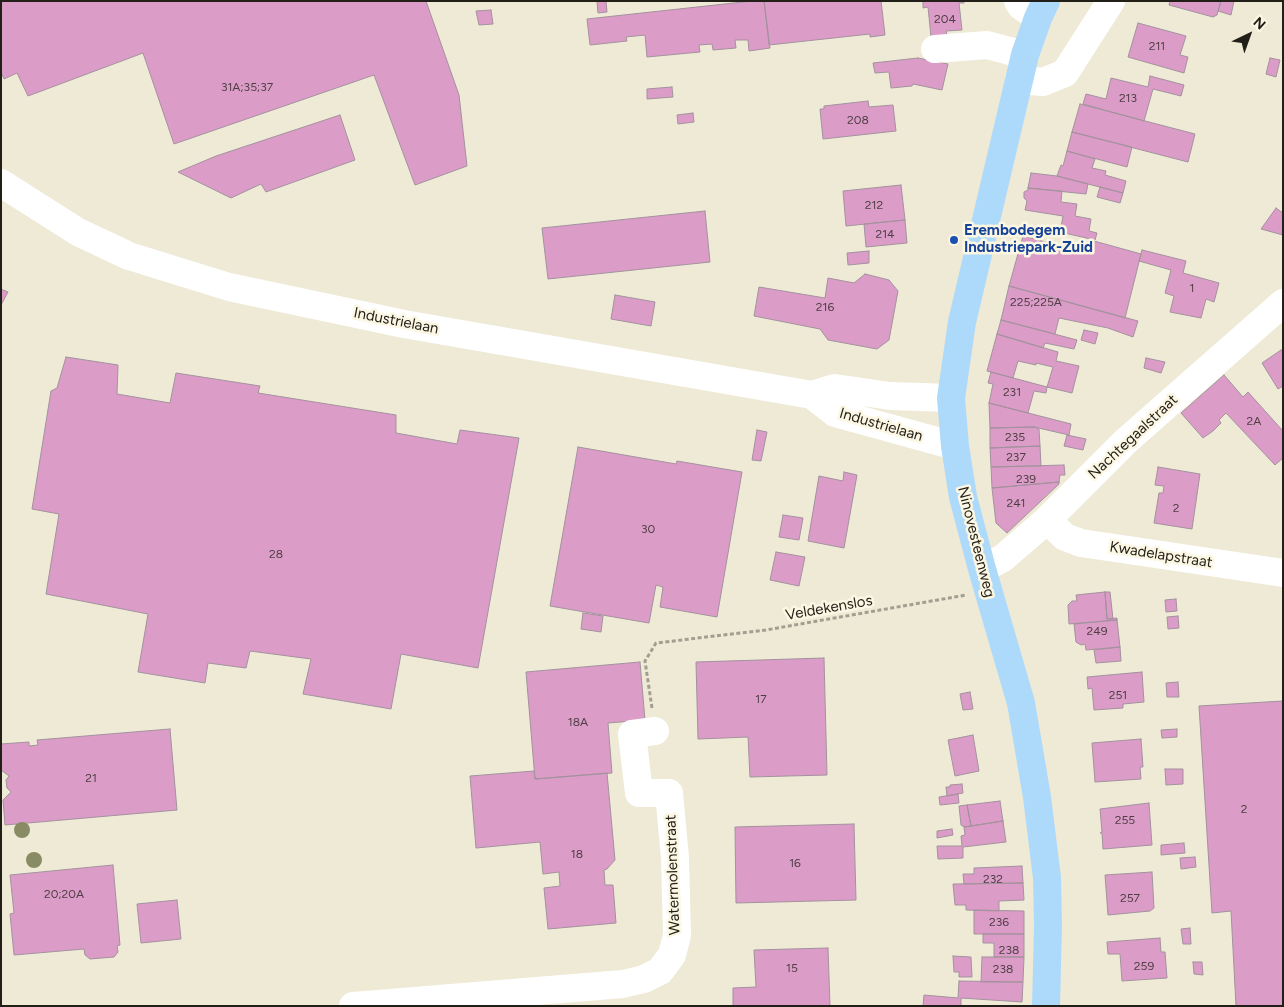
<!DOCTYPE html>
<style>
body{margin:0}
#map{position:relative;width:1284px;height:1007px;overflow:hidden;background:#eeead6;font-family:Figtree,sans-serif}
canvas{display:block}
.frame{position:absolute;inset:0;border:2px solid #211f18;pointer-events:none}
.north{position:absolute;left:1224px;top:10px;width:50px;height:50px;-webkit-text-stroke:4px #fcf7e3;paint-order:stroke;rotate:42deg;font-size:14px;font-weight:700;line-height:20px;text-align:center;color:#211f18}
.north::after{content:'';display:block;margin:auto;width:18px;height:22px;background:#211f18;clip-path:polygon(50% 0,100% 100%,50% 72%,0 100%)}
</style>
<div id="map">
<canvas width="1284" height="1007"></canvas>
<div class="frame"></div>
<div class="north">N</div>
</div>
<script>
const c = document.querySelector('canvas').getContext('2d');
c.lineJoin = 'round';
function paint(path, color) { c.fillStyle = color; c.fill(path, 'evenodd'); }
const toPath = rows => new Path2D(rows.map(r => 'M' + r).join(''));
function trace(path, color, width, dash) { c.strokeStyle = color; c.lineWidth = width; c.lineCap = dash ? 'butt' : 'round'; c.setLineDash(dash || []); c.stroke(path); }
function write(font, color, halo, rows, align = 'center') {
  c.font = font + ' Figtree,sans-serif'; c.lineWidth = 5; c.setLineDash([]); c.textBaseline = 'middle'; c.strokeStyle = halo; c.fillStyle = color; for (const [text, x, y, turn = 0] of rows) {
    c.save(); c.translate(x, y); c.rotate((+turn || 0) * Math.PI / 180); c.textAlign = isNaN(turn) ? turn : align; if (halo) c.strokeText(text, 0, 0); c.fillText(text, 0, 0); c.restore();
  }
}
const building = toPath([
 [1,1,426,1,459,95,467,166,415,185,374,75,174,144,143,53,28,96,17,73,4,79,1,72,1,1],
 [597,1,606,1,607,12,598,13,597,1],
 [752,1,764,1,770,48,749,51,748,40,735,40,736,48,713,50,712,44,699,45,700,52,647,57,645,35,626,37,627,41,590,45,587,19,752,1],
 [764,1,881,1,885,35,870,37,870,34,769,45,764,1],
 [923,1,964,1,964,3,959,3,962,30,946,31,947,35,931,37,928,7,923,8,923,1],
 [1170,1,1221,1,1217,15,1213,17,1169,5,1170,1],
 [1221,1,1234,1,1231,15,1218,11,1221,1],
 [491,10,493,24,479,25,476,11,491,10],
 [1138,23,1186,36,1180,55,1188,57,1184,73,1128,57,1138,23],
 [918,58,948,64,942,90,913,84,912,86,891,88,889,72,875,73,873,63,918,58],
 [1270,58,1280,60,1276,77,1266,74,1270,58],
 [1150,76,1184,85,1181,96,1153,89,1144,121,1083,104,1086,94,1106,99,1111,78,1148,87,1150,76],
 [672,87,673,97,647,99,647,89,672,87],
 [868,101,869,107,893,105,896,131,823,139,820,109,824,109,824,106,868,101],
 [1080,104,1195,134,1188,162,1072,132,1080,104],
 [693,113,694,122,678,124,677,115,693,113],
 [340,115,355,160,266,192,261,184,231,198,178,172,216,156,340,115],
 [1072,132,1132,147,1127,167,1067,151,1072,132],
 [1067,151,1095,159,1092,168,1106,171,1105,175,1126,181,1123,193,1057,176,1061,165,1063,166,1067,151],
 [1031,173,1057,176,1088,184,1086,194,1028,188,1031,173],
 [901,185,905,220,846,226,843,191,901,185],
 [1100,187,1123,193,1120,203,1097,197,1100,187],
 [1028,188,1062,191,1061,202,1077,204,1075,216,1091,219,1089,231,1097,233,1095,240,1060,232,1063,216,1025,210,1027,201,1024,198,1024,192,1028,190,1028,188],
 [1276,208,1283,213,1283,235,1261,229,1276,208],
 [705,211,710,262,548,279,542,228,705,211],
 [905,220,907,243,866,247,864,224,905,220],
 [1023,236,1091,254,1094,241,1141,254,1125,318,1009,286,1023,236],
 [1142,250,1186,261,1183,273,1219,283,1214,302,1206,299,1201,318,1170,312,1174,296,1165,293,1171,270,1139,261,1142,250],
 [869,251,869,263,848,265,847,253,869,251],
 [865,274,889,280,898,291,889,340,877,349,828,340,820,329,754,316,759,287,825,298,828,278,854,283,865,274],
 [1009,286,1138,321,1133,337,1108,328,1059,318,1055,334,1001,320,1009,286],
 [1,289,8,292,1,305,1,289],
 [615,295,655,302,651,326,611,319,615,295],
 [1001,320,1077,340,1074,349,1045,343,1043,348,997,334,1001,320],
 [1084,330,1098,333,1095,344,1081,340,1084,330],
 [997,334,1058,352,1056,361,1079,366,1072,393,1047,387,1053,367,1036,363,1036,365,1018,361,1013,378,987,371,997,334],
 [1281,350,1283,353,1283,386,1278,389,1262,363,1281,350],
 [66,357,118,365,117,394,170,403,176,373,260,386,258,393,396,415,396,433,457,444,460,430,519,438,478,668,401,654,391,709,303,694,311,659,250,651,246,668,208,663,205,683,138,672,148,614,46,594,59,514,32,509,51,391,57,388,66,357],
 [1146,358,1165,362,1161,373,1144,368,1146,358],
 [991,372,1047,387,1046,393,1034,391,1028,413,989,403,993,384,988,383,991,372],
 [1224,375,1243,397,1248,392,1283,431,1283,458,1275,465,1226,413,1219,420,1221,423,1213,431,1203,438,1181,413,1224,375],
 [989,403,1071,424,1069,435,1034,427,990,428,989,403],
 [1034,427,1039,429,1040,446,990,448,990,428,1034,427],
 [757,430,767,432,761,461,752,460,757,430],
 [1067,435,1086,439,1083,450,1064,446,1067,435],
 [1040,446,1041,466,991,467,990,448,1040,446],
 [578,447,676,464,677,461,742,472,717,617,660,607,663,587,656,585,649,623,550,606,578,447],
 [1064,465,1065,475,1060,475,1059,482,992,488,991,467,1064,465],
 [1158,467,1200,474,1192,529,1154,523,1159,493,1163,493,1164,486,1155,485,1158,467],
 [844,472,857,475,844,548,808,541,819,476,843,481,844,472],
 [1059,482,1059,484,1007,533,996,523,992,488,1059,482],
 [783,515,803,518,799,540,779,537,783,515],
 [776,552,805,557,799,586,770,580,776,552],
 [1105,592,1107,619,1117,618,1117,620,1069,624,1068,605,1072,601,1077,601,1076,595,1105,592],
 [1105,592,1110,592,1113,619,1107,619,1105,592],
 [1176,599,1177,611,1166,612,1165,600,1176,599],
 [583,613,603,616,601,632,581,629,583,613],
 [1178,616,1179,628,1168,629,1167,617,1178,616],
 [1117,620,1120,647,1086,650,1085,644,1081,645,1076,642,1074,624,1117,620],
 [1120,647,1121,661,1096,663,1094,650,1120,647],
 [824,658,827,775,750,777,748,737,698,739,696,662,824,658],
 [640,662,645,720,608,723,612,773,535,779,526,672,640,662],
 [1142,672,1144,702,1123,704,1123,708,1094,710,1092,688,1088,689,1087,677,1142,672],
 [1178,682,1179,697,1167,697,1166,683,1178,682],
 [970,692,973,709,963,710,960,694,970,692],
 [1283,701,1283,1006,1236,1006,1231,911,1212,913,1199,706,1283,701],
 [170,729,177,810,5,825,3,800,11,792,7,788,6,780,9,776,1,770,1,744,29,742,29,746,38,745,37,740,170,729],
 [1177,729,1177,737,1162,738,1161,730,1177,729],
 [973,735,979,771,955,776,948,740,973,735],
 [1141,739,1143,767,1140,767,1141,779,1095,782,1092,743,1141,739],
 [1165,769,1183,769,1183,784,1166,785,1165,769],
 [534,771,535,779,607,773,615,860,607,869,604,870,605,885,613,885,616,923,548,929,544,888,560,886,559,872,543,874,540,842,476,848,470,776,534,771],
 [962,784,963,793,947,796,946,787,950,787,950,785,962,784],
 [958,794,959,803,940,805,939,797,958,794],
 [1000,801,1003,821,971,826,967,805,1000,801],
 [1149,803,1152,845,1103,849,1102,833,1100,833,1102,832,1100,809,1149,803],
 [967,805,971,826,964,827,961,825,959,806,967,805],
 [1003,821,1006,842,963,847,963,858,938,859,937,846,962,846,961,836,965,835,964,827,1003,821],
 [854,824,856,900,736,903,735,827,854,824],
 [952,829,953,835,937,838,937,831,952,829],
 [1184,843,1185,853,1161,855,1161,845,1184,843],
 [1195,857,1196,867,1181,869,1180,858,1195,857],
 [113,865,120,945,117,946,118,952,114,957,90,959,85,955,84,949,14,955,10,914,14,913,10,875,113,865],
 [1022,866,1023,883,964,884,963,874,974,874,974,868,1022,866],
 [1152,872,1154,908,1150,911,1108,915,1105,875,1152,872],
 [1023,883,1024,900,999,901,999,911,966,910,966,905,955,905,953,884,1023,883],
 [177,900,181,939,141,943,137,904,177,900],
 [974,910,1024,911,1024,934,974,934,974,910],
 [1190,928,1191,944,1183,944,1181,929,1190,928],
 [983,934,1024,934,1024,957,994,957,994,943,983,943,983,934],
 [1160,938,1161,952,1165,952,1167,978,1122,981,1120,954,1108,954,1107,942,1160,938],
 [828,948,830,1006,733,1006,733,988,756,987,754,950,828,948],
 [953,956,971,957,972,977,959,977,959,972,954,972,953,956],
 [982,957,1024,957,1023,982,981,982,982,957],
 [1193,962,1202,962,1203,975,1194,974,1193,962],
 [959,981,1023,982,1022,1002,961,998,961,1006,923,1006,924,995,958,998,959,981]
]);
const path = toPath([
 [652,708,645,661,656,643,766,630,966,595]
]);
const minor = toPath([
 [1018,1,1021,6,1038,18],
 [935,49,987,45,1025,55],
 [1019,80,1043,82,1065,73,1111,1],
 [1,183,78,232,129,256,229,287,404,324,812,395,835,388,890,396,951,398],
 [812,395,835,413,955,446],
 [1047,520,1065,537,1081,543,1283,573],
 [982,569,1003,558,1047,520,1126,441,1283,303],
 [353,1006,623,984,644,979,660,971,672,955,677,935,675,858,669,793,639,793,632,734,655,731]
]);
const major = toPath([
 [1046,1006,1048,926,1047,878,1037,797,1021,703,982,569,963,497,955,446,951,398,962,322,1025,55,1038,18,1046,1]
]);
const trees = [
 [22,830],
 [34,860]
];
const markers = [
 [954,240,5,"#1a4fb4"]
];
const numberNames = [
 ["204",945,19],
 ["211",1157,46],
 ["31A;35;37",247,87],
 ["213",1128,98],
 ["208",858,120],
 ["212",874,205],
 ["214",885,234],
 ["1",1192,288],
 ["225;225A",1036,302],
 ["216",825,307],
 ["231",1012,392],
 ["2A",1254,421],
 ["235",1015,437],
 ["237",1016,457],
 ["239",1026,479],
 ["241",1016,503],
 ["2",1176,508],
 ["30",648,529],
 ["28",276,554],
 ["249",1097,631],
 ["251",1118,695],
 ["17",761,699],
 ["18A",578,722],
 ["21",91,778],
 ["2",1244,809],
 ["255",1125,820],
 ["18",577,854],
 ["16",795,863],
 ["232",993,879],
 ["20;20A",64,894],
 ["257",1130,898],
 ["236",999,922],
 ["238",1009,950],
 ["259",1144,966],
 ["15",792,968],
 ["238",1003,969]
];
const transitNames = [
 ["Erembodegem",964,231],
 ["Industriepark-Zuid",964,248]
];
const streetNames = [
 ["Industrielaan",396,321,11],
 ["Industrielaan",881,425,16],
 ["Nachtegaalstraat",1133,437,-43],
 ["Ninovesteenweg",976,542,76],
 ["Kwadelapstraat",1161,555,9],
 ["Veldekenslos",829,608,-10],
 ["Watermolenstraat",673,875,-92]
];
paint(building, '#db9dc8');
trace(building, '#a3919d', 1);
trace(path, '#a29f90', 3, [4, 2.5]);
trace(minor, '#fff', 28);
trace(major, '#addafa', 28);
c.fillStyle = '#898b65';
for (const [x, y] of trees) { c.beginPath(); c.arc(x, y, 8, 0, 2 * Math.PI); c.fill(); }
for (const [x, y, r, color] of markers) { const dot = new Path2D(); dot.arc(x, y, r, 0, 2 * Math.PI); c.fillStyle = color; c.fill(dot); trace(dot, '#fcf7e3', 2); }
write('12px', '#503e44', null, numberNames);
write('bold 15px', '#164399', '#fcf7e3', transitNames, 'left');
write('15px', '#211f18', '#fcf7e3', streetNames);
</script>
